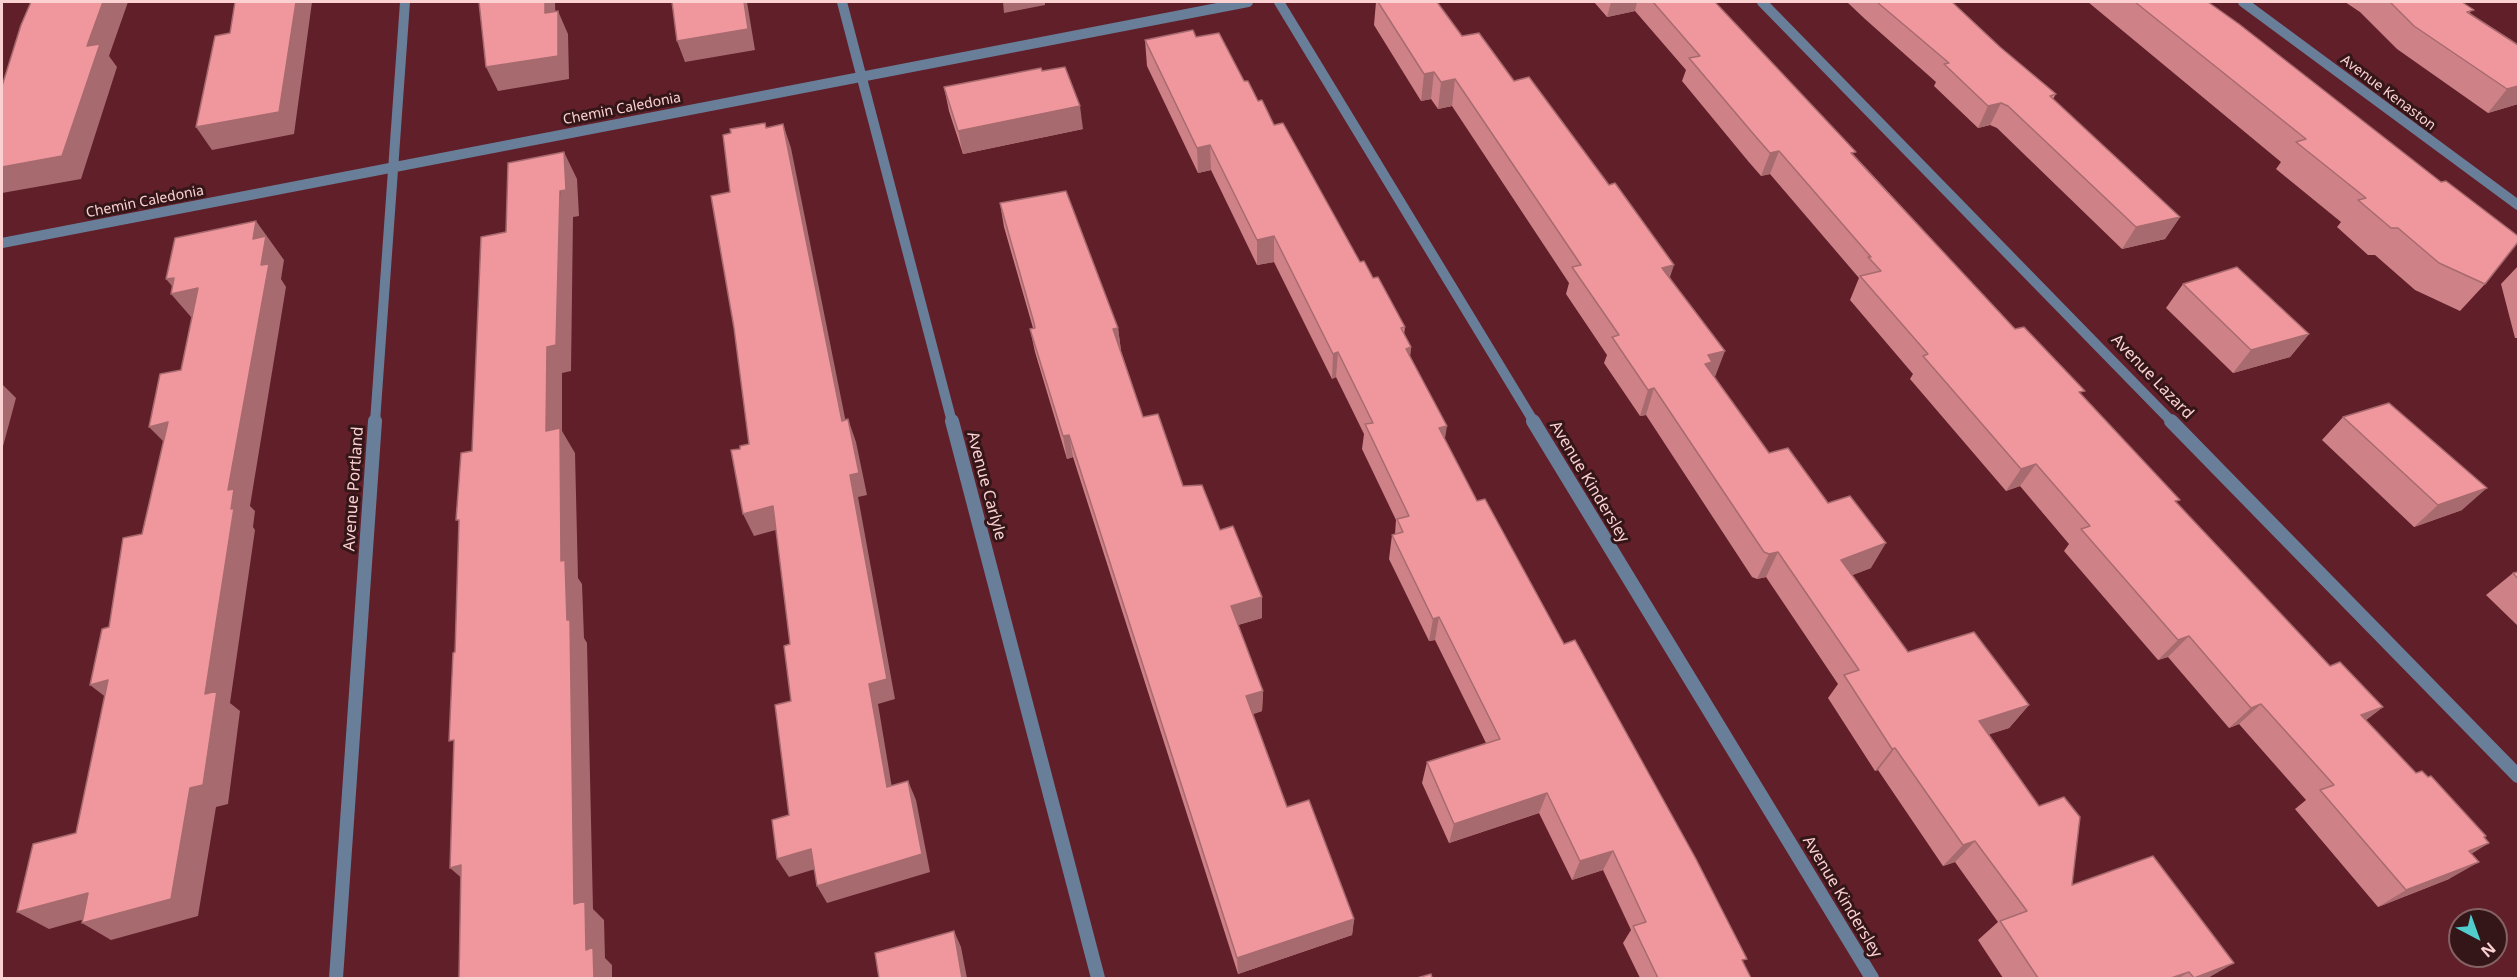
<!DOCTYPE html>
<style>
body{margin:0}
#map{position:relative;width:2520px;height:980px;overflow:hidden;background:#611f29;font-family:"Noto Sans",sans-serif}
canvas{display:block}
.frame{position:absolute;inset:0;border:3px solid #fbd1d2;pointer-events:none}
.north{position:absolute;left:2448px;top:908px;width:60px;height:60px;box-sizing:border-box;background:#341619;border:2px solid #846163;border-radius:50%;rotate:139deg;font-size:16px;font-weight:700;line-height:24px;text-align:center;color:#fbd1d2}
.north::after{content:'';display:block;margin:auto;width:21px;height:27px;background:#52cdcd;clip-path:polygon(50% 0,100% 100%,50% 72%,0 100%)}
</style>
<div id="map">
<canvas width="2520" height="980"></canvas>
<div class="frame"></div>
<div class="north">N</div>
</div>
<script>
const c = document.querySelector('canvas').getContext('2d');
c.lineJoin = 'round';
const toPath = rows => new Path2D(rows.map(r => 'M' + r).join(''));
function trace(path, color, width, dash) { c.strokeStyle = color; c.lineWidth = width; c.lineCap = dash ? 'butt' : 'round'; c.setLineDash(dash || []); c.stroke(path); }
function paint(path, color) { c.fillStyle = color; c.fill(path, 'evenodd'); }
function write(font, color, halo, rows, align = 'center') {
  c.font = font + ' "Noto Sans",sans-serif'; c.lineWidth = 6; c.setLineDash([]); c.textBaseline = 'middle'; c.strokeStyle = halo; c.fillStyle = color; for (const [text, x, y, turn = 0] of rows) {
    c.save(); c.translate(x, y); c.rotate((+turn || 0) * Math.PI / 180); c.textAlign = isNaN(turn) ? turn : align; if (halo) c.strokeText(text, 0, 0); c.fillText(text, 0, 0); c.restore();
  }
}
const minorFar1 = toPath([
 [842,2,952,422],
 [1279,2,1534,422],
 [1762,2,2172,422],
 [2243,2,2518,205],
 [2,243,1248,2],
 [375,422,405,2]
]);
const minor = toPath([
 [952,421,1098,978],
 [1533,421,1872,978],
 [2171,421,2518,776],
 [336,978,375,421]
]);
const wall = toPath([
 [1376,2,1437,2,1462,36,1514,81,1670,277,1715,378,1769,453,1871,568,1852,575,1908,652,2029,705,2009,728,1989,734,2072,885,2208,978,2003,978,1978,940,1998,922,1955,862,1943,866,1878,770,1875,771,1828,698,1838,684,1766,577,1757,579,1752,577,1646,415,1640,416,1604,363,1607,355,1566,294,1569,283,1452,106,1438,109,1431,99,1421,101,1374,25],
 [1594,2,1715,2,1855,156,2015,329,2081,395,2191,518,2330,666,2383,707,2366,720,2416,773,2484,838,2449,879,2378,907,2295,809,2306,800,2239,724,2229,728,2168,657,2158,660,2064,551,2069,544,2020,486,2006,491,1910,379,1913,374,1850,300,1859,278,1770,174,1761,176,1748,161,1682,81,1686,70,1635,11,1607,17],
 [1847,2,1952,2,2000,47,2056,94,2053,99,2180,217,2165,239,2122,249,1997,128,1990,125,1978,128,1934,86,1936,82,1865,19],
 [2088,2,2208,2,2485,284,2460,311,2415,290,2375,255,2368,255,2337,227,2341,222,2276,169,2281,162],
 [2345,2,2462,2,2471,14,2518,104,2488,113,2397,49,2360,12],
 [1196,37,1244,81,1274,125,1360,262,1373,278,1405,327,1404,335,1411,347,1410,357,1445,439,1477,501,1564,644,1751,978,1640,978,1623,943,1631,930,1603,870,1572,880,1539,813,1449,843,1422,783,1427,762,1486,743,1435,640,1429,641,1389,559,1392,535,1395,534,1396,520,1362,449,1364,434,1336,377,1332,379,1274,262,1257,265,1211,170,1198,173,1147,66,1145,40],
 [1042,71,1083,129,963,154,949,111,944,87],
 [1000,203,1118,328,1121,351,1143,417,1183,486,1220,530,1262,597,1262,618,1238,625,1263,691,1262,711,1253,714,1287,807,1354,919,1352,935,1238,974,1073,457,1067,459,1035,352,1030,329,1033,328,1004,227],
 [2518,266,2518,338,2515,338,2501,284],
 [2183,284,2309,334,2290,357,2233,373,2166,308],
 [2343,417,2462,510,2414,527,2322,440],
 [2518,572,2518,626,2486,595,2513,573]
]);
const shadedWall = toPath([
 [103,2,128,2,109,56,117,67,81,179,2,193,2,167,87,46],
 [296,2,312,2,294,134,212,150,196,127],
 [545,2,555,2,556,36,545,13],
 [744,2,747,2,755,50,685,62,677,41],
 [1003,2,1045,2,1045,5,1004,13],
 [1611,2,1637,2,1635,11,1607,17],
 [558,11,568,34,569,79,498,91,486,67],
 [1434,72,1431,99,1421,101,1424,74],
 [1455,79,1452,106,1438,109,1441,82],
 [2518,86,2518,104,2488,113,2507,89],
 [2001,103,1990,125,1978,128,1988,106],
 [1080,106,1083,129,963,154,958,131],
 [783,124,791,148,850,443,842,421],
 [1210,145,1211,170,1198,173,1197,148],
 [1779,151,1770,174,1761,176,1770,153],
 [564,152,577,179,579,216,573,217,571,371,562,373,562,431,575,453,578,578,582,584,584,638,587,643,593,909,604,920,605,958,612,965,612,978,594,978,574,904,567,620,546,431,547,347],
 [2180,217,2165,239,2122,249,2136,227],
 [256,221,284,260,281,279,286,287,250,506,255,511,253,527,255,530,230,703,240,711,228,804,216,807,198,916,111,940,82,923,205,694,228,490,261,265,253,239],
 [1274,236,1274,262,1257,265,1257,240],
 [1674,265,1665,292,1662,268],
 [174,278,198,288,218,312,191,317,171,294,177,292,166,279],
 [1118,328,1121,351,1113,329],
 [2309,334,2290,357,2233,373,2251,350],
 [1411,347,1408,372,1406,349],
 [1725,351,1715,377,1705,380,1695,390,1708,355],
 [1338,352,1336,377,1332,379,1333,354],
 [2,384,16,398,2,450],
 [1654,388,1646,415,1640,416,1648,390],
 [848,419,856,442,867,495,858,497,895,699,878,704,895,806,887,787,869,684,850,475],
 [168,422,171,449,149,427],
 [1447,426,1443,451,1439,428],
 [1069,435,1073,457,1067,459,1063,436],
 [2036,464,2020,486,2006,491,2021,469],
 [2487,488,2462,510,2414,527,2438,505],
 [773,506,783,528,754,536,743,514],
 [1886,543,1871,568,1827,585,1841,560],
 [1778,552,1766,577,1757,579,1769,554],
 [1262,597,1262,618,1231,627,1231,606],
 [1439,617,1435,640,1429,641,1433,619],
 [2189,636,2168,657,2158,660,2178,640],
 [108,680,116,705,90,685],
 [1263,691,1262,711,1247,716,1246,696],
 [2261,704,2239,724,2229,728,2251,708],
 [2029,705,2009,728,1960,744,1979,721],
 [2383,707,2357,727,2361,715],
 [1895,748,1878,770,1875,771,1892,749],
 [908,781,916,800,930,872,827,903,817,886],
 [1547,793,1539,813,1449,843,1454,824],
 [1975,841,1955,862,1943,866,1963,845],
 [2489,843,2460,861,2469,851],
 [811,849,822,867,789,877,777,859],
 [1613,851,1603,870,1572,880,1580,861],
 [2479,862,2449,879,2378,907,2406,890],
 [461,865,472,887,450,868],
 [88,893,117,910,49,929,17,912],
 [1354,919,1352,935,1238,974,1237,958],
 [954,931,961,947,967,978,962,978],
 [2234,963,2208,978,2194,978],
 [2189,972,2179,978,2171,978]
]);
const building = toPath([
 [31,2,103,2,87,46,100,44,62,156,2,167,2,86,21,25,31,2],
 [235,2,296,2,279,112,196,127,215,36,230,33,235,2],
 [479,2,545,2,545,13,558,11,558,56,486,67,479,2],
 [672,2,744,2,748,29,677,41,672,2],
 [1378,2,1437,2,1462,36,1479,33,1514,81,1529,77,1609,185,1615,183,1674,265,1662,268,1725,351,1708,355,1712,362,1705,364,1769,453,1788,448,1828,503,1850,496,1886,543,1841,560,1908,652,1974,632,2029,705,1979,721,2039,806,2064,797,2080,817,2072,885,2153,856,2234,963,2194,978,2189,972,2171,978,2038,978,2000,921,2027,911,1975,841,1963,845,1895,748,1892,749,1844,675,1859,670,1778,552,1769,554,1764,552,1654,388,1648,390,1612,337,1619,335,1572,267,1581,265,1455,79,1441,82,1434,72,1424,74,1378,2],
 [1653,2,1715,2,1856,152,1851,153,2015,329,2024,327,2085,391,2079,392,2180,500,2175,501,2191,518,2330,666,2340,662,2383,707,2361,715,2416,773,2422,771,2428,777,2431,776,2486,836,2484,837,2489,843,2469,851,2479,862,2406,890,2320,790,2334,785,2261,704,2251,708,2189,636,2178,640,2081,529,2090,526,2036,464,2021,469,1923,356,1928,354,1860,276,1881,271,1868,257,1871,257,1779,151,1770,153,1756,137,1689,58,1700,56,1653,2],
 [1877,2,1952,2,2000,47,2056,94,2050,96,2180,217,2136,227,2008,106,2001,103,1988,106,1944,64,1949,63,1877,2],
 [2135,2,2208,2,2239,24,2441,182,2446,181,2518,236,2518,242,2485,284,2439,263,2398,228,2391,228,2358,200,2366,198,2296,142,2306,139,2135,2],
 [2390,2,2462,2,2474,10,2467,12,2518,45,2518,86,2507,89,2414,26,2390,2],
 [1193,30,1196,37,1219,33,1244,81,1248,81,1258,101,1262,100,1274,125,1283,123,1360,262,1364,261,1373,278,1378,277,1405,327,1401,328,1411,347,1406,349,1447,426,1439,428,1477,501,1485,499,1564,644,1575,640,1696,859,1747,959,1742,960,1751,978,1658,978,1633,926,1646,922,1613,851,1580,861,1547,793,1454,824,1427,762,1500,739,1439,617,1433,619,1392,535,1403,532,1397,519,1409,516,1365,424,1373,423,1338,352,1333,354,1274,236,1257,240,1210,145,1197,148,1145,40,1193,30],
 [1065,67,1080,106,958,131,944,87,1041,68,1042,71,1065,67],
 [765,123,766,128,783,124,842,421,848,419,859,473,850,475,887,679,869,684,887,787,908,781,922,854,817,886,811,849,777,859,772,820,789,815,775,705,791,701,784,646,790,644,773,506,743,514,731,450,740,449,740,446,749,444,734,328,711,196,730,192,723,135,731,133,730,129,765,123],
 [564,152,566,190,560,191,556,345,547,347,546,431,560,428,561,561,565,560,567,620,570,620,574,904,585,901,586,950,593,947,594,978,459,978,461,865,450,868,454,740,449,741,453,653,455,652,459,520,456,520,461,453,472,451,481,237,506,232,508,163,564,152],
 [1066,191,1118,328,1113,329,1143,417,1158,414,1183,486,1202,485,1220,530,1233,526,1262,597,1231,606,1263,691,1246,696,1287,807,1309,800,1354,919,1237,958,1069,435,1063,436,1030,329,1035,328,1034,323,1000,203,1066,191],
 [256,221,253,239,266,236,261,265,269,264,228,490,234,489,231,509,234,508,205,694,217,691,203,785,190,788,171,899,82,923,88,893,17,912,33,844,76,833,108,680,90,685,102,629,109,627,123,538,142,534,168,422,149,427,160,374,181,370,198,288,171,294,174,278,166,279,175,238,256,221],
 [2237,267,2309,334,2251,350,2183,284,2237,267],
 [2389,403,2487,488,2438,505,2343,417,2389,403],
 [2518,572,2518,579,2513,573,2518,572],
 [954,931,962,978,879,978,875,953,954,931],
 [1431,974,1432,978,1417,978,1431,974]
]);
const farStreetnames = [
 ["Avenue Kenaston",2388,93,37],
 ["Chemin Caledonia",622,109,-11],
 ["Chemin Caledonia",145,202,-11]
];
const streetNames = [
 ["Avenue Lazard",2152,377,46],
 ["Avenue Kindersley",1589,482,59],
 ["Avenue Carlyle",986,486,75],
 ["Avenue Portland",354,489,-86],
 ["Avenue Kindersley",1842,897,59]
];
trace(minorFar1, '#697e99', 10);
trace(minor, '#697e99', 14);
paint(wall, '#ce8287');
paint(shadedWall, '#a76a6e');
paint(building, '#ef979d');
trace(building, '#a76a6e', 1.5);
write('14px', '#fbd1d2', '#341619', farStreetnames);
write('16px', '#fbd1d2', '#341619', streetNames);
</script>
